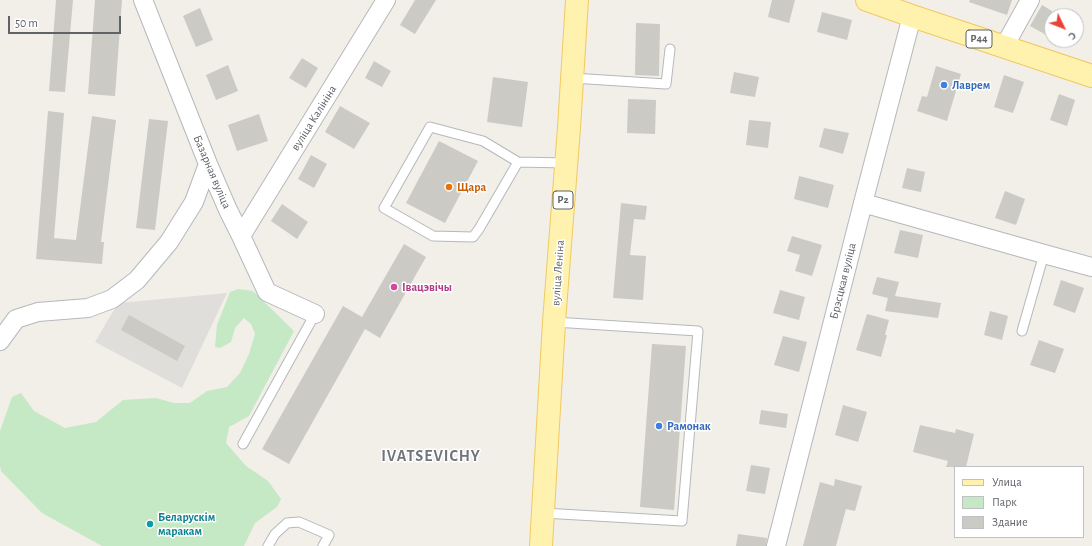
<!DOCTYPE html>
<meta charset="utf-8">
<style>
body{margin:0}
#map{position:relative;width:1092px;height:546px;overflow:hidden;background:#f1efe8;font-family:"Alegreya Sans",sans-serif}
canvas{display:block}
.legend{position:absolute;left:954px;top:466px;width:130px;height:72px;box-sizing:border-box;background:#fff;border:1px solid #bfc1c3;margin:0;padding:5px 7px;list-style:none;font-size:12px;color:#5f6368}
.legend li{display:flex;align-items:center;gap:8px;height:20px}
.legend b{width:20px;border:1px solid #bfc1c3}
.north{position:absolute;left:1044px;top:8px;width:40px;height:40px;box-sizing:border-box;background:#fff;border:1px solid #bfc1c3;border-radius:50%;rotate:133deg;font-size:11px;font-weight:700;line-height:16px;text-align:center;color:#5f6368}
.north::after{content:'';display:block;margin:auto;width:14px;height:18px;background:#ea4335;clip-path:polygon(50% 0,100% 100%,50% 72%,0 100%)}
.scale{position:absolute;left:8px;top:16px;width:113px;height:18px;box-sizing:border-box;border:2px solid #5f6368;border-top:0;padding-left:5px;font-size:12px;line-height:14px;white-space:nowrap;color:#5f6368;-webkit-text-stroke:3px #fff;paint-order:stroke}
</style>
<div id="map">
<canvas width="1092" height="546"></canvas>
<ul class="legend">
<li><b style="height:5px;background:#fff2af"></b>Улица</li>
<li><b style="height:11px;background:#c5e8c5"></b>Парк</li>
<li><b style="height:11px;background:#cccac5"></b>Здание</li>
</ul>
<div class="north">С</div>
<div class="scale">50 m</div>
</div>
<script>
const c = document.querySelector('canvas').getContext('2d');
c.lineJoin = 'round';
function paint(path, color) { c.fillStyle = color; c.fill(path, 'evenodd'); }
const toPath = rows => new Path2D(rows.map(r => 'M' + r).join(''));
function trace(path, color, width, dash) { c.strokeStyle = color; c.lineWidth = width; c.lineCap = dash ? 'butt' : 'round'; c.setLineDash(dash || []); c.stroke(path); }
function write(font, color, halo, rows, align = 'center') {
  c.font = font + ' "Alegreya Sans",sans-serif'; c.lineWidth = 3; c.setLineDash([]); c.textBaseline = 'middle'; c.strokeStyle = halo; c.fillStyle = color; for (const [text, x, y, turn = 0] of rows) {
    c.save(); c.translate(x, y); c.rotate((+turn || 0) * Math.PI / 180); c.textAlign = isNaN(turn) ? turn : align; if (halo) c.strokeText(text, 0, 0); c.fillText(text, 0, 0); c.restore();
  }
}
const industrial = toPath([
 [227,293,182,388,95,342,118,303]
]);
const green = toPath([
 [238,289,253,291,294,331,249,416,229,427,226,443,246,466,268,481,281,499,277,507,255,523,244,546,102,546,42,513,1,471,0,465,0,431,12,397,21,393,34,411,65,428,96,422,123,400,156,398,174,403,190,403,207,391,227,387,240,373,249,354,255,334,251,324,244,318,235,328,231,342,220,348,215,347,217,325,230,292]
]);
const building = toPath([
 [56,0,73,0,65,92,49,91],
 [95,0,122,0,115,96,88,94],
 [415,0,436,0,415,34,400,25],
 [772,0,795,0,789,23,768,17],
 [970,0,1012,0,1007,15,969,2],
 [1042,5,1052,11,1052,38,1030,26],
 [200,8,213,40,196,47,183,16],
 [822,12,852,20,847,40,817,32],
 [636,23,660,24,659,76,635,75],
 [302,58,318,68,306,88,289,78],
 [374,61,391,71,382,87,365,78],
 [228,65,238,91,216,100,206,75],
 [936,66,961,74,947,121,917,111,922,96,927,97],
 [734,72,759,77,755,97,730,93],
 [1004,75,1024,82,1013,113,994,107],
 [493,77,528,82,522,127,487,122],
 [1059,94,1075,100,1067,126,1050,120],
 [628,99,656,100,655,134,627,133],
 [340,106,370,123,354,149,325,132],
 [48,111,64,113,54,238,76,240,92,116,116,120,101,242,104,242,102,264,36,259],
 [259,114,268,141,237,151,228,125],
 [149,119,168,121,155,230,136,228],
 [749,120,771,122,768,148,746,145],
 [824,128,849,133,843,154,819,147],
 [439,141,478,161,445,223,406,203],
 [311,155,327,164,314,188,298,179],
 [907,168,925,172,921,192,902,188],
 [799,176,834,185,828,208,794,199],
 [1005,191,1025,199,1016,225,995,218],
 [621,203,647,206,645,220,634,219,630,255,646,256,643,300,613,298],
 [282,204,308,222,297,239,271,221],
 [900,230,923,235,918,258,894,253],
 [792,236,822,245,812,276,795,271,800,255,787,251],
 [404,244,426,257,380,338,365,329,289,464,262,449,343,306,362,317],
 [877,277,899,282,895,296,941,303,938,318,885,311,888,298,872,294],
 [1061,280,1084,288,1075,313,1053,305],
 [780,290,805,297,799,320,773,313],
 [990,311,1008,316,1002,340,984,335],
 [867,314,889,320,885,335,887,335,881,357,856,350],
 [129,315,185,346,177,361,121,330],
 [783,336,807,342,799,372,774,365],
 [1039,340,1064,349,1055,373,1030,365],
 [652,344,686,346,674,510,640,507],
 [843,405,867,412,858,442,835,435],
 [761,410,788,414,786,428,759,424],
 [920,425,955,433,956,429,974,434,966,467,946,467,948,461,913,452],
 [751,465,770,468,765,494,746,491],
 [835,479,862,486,855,511,846,509,836,546,803,546,820,482,834,486],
 [738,534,767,538,766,546,736,546]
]);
const service = toPath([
 [572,78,666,84,670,49],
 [518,162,483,141,430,127,384,208,433,236,473,237,479,229,518,162,566,163],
 [1022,331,1044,254],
 [243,444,315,314],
 [543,513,682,521,698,331,554,322],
 [268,546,275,534,287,523,299,522,329,535,323,546]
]);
const minor = toPath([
 [143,0,208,164,228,210,241,236,267,292,315,314],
 [1004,47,1030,0],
 [863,203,1044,254,1092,267],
 [241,236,386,0],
 [0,341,16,319,38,312,88,308,112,299,137,280,169,242,194,202,208,164],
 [776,546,863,203,912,16]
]);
const primary = toPath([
 [867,0,912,16,1092,76],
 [541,546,554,322,569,128,577,0]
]);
const markers = [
 [944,85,4,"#3f7fe0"],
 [449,187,4,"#e8710a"],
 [394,287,4,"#d1479c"],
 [659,426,4,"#3f7fe0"],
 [150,524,4,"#0f9aa8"]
];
const shields = [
 [979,39,26],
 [563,200,20]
];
const shieldNames = [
 ["Р44",979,39],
 ["Р2",563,200]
];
const shopNames = [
 ["Лаврем",952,85],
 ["Рамонак",667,426]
];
const streetNames = [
 ["вуліца Калініна",314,118,-58],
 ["Базарная вуліца",212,172,67],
 ["вуліца Леніна",558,273,-86],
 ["Брэсцкая вуліца",843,281,-76]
];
const foodNames = [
 ["Щара",457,187]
];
const hotelNames = [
 ["Івацэвічы",402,287]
];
const cultureNames = [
 ["Беларускім",158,517],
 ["маракам",158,531]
];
const districtNames = [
 ["IVATSEVICHY",431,456]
];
paint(industrial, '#e0deda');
paint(green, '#c5e8c5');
paint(building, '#cccac5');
trace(service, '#b5b8bc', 11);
trace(minor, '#b5b8bc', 20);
trace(primary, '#f2c960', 24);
trace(service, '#fff', 9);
trace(minor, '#fff', 18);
trace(primary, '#fff2af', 22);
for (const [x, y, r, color] of markers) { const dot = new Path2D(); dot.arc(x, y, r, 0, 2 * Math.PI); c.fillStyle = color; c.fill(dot); trace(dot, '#fff', 1.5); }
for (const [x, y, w] of shields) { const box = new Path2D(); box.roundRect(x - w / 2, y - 9, w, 18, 3); c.fillStyle = '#fff'; c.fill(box); trace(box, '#5f6368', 1); }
write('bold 11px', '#5f6368', null, shieldNames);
write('bold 12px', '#366cbe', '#fff', shopNames, 'left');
write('12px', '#5f6368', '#fff', streetNames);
write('bold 12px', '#c56008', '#fff', foodNames, 'left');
write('bold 12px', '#b23c85', '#fff', hotelNames, 'left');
write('bold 12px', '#0d838f', '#fff', cultureNames, 'left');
c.letterSpacing = '1px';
write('bold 16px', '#70757a', '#fff', districtNames);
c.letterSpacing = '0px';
</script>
